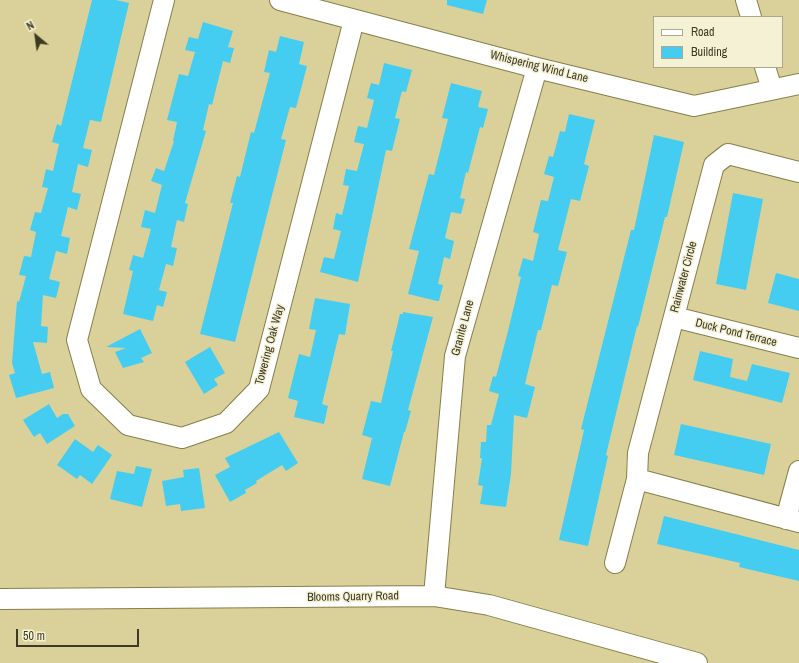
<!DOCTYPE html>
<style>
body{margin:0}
#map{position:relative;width:799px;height:663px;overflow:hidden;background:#dad19a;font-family:"Archivo Narrow",sans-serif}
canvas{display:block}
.legend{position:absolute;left:653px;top:16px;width:130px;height:52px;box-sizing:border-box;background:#f5f1d5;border:1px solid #aba88e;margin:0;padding:5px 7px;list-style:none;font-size:12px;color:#3d3a23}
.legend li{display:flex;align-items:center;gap:8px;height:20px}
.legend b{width:20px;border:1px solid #aba88e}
.north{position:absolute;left:16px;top:16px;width:40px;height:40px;-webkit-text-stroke:3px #f5f1d5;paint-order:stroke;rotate:331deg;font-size:11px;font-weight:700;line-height:16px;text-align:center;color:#3d3a23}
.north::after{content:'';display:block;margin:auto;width:14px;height:18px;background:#3d3a23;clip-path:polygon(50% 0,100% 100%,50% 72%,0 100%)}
.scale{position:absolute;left:16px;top:629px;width:123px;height:18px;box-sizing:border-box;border:2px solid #3d3a23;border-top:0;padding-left:5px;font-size:12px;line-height:14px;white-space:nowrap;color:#3d3a23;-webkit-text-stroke:3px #f5f1d5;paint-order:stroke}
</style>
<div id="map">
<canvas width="799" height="663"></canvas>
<ul class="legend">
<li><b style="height:5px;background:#fff"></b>Road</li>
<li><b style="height:11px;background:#44cdf1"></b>Building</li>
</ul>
<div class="north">N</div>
<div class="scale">50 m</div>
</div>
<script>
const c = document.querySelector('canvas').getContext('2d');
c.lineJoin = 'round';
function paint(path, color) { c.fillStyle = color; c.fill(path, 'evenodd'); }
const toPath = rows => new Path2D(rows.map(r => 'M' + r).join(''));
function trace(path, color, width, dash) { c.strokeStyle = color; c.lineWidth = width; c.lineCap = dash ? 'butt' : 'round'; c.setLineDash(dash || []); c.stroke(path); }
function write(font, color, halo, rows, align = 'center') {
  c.font = font + ' "Archivo Narrow",sans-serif'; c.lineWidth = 3; c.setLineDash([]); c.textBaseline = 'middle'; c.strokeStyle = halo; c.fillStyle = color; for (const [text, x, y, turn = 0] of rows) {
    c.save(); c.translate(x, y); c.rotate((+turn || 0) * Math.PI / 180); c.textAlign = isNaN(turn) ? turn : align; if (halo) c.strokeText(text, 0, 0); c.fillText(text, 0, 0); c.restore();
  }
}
const building = toPath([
 [92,0,116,0,129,3,101,122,90,120,83,148,92,150,88,167,78,164,72,192,81,194,77,210,68,207,61,236,70,238,67,254,56,251,49,279,60,282,56,298,43,295,41,326,48,327,47,343,33,342,42,374,50,372,54,388,16,398,9,375,15,373,12,363,17,301,19,302,26,276,19,275,24,256,31,257,36,232,30,230,35,212,41,213,48,188,42,187,46,169,53,171,59,144,52,142,57,124,61,126],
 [447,0,487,0,483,14,447,5],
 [203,22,233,31,228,47,234,48,230,63,223,61,212,105,209,104,203,130,206,131,185,203,188,204,184,222,177,220,171,247,177,248,173,266,166,264,159,290,167,292,163,307,157,305,153,321,123,314,133,271,129,270,133,255,143,258,151,229,141,227,145,210,155,213,162,185,151,181,156,168,164,171,174,141,173,141,177,122,167,120,179,74,188,76,195,52,185,50,189,37,198,39],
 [280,36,304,42,299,64,307,66,296,108,290,107,281,139,286,140,235,342,200,334,233,203,230,203,237,176,240,177,251,132,254,133,270,73,264,72,269,50,276,52],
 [384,63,412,70,406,92,402,91,395,118,400,119,392,151,386,150,358,282,320,272,324,257,334,259,341,231,333,229,336,213,342,215,349,186,343,185,346,169,357,171,364,144,354,142,358,126,367,128,374,100,367,98,371,83,379,85],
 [451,83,482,91,478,107,488,109,483,128,480,127,468,173,466,172,460,198,465,199,461,214,451,212,445,238,454,241,450,259,444,257,438,284,443,285,439,301,437,301,408,294,419,251,409,249,429,174,434,175,448,119,442,118],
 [569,114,595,120,584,164,589,166,580,201,571,199,558,250,567,252,558,286,552,285,541,330,538,330,525,384,535,387,527,418,514,415,511,474,506,507,480,504,483,486,478,485,482,458,480,458,481,442,486,442,487,425,491,425,499,394,489,391,493,376,496,377,508,331,521,277,518,276,523,258,533,261,539,234,533,232,541,200,548,201,554,177,544,174,549,156,553,157,560,131,565,132],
 [654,135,684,142,667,217,665,217,638,327,637,326,606,455,608,456,588,546,559,540,584,430,581,429,631,230,634,230],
 [733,193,763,199,746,290,716,284],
 [776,273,799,279,799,311,768,303],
 [315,298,350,304,345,335,339,334,322,404,328,406,324,424,294,417,298,401,288,398,299,354,310,357,316,330,309,329],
 [403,312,433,317,408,410,411,411,405,432,404,432,390,486,362,479,372,438,362,435,371,401,381,403,393,351,391,351,400,314,403,314],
 [140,329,152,353,141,358,144,362,123,368,115,352,126,348,106,347],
 [210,347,225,373,214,379,218,385,204,394,185,362],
 [700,351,733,359,730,377,747,381,752,364,790,373,782,403,693,380],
 [49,404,57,418,63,414,68,414,75,426,47,444,40,433,34,437,23,420],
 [681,424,771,444,764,475,674,455],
 [279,432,298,463,286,471,282,465,256,481,257,483,245,490,246,493,230,502,215,475,230,467,225,458],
 [75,439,93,452,98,445,112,455,92,484,80,475,77,479,57,465],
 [136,466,152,469,142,507,110,499,117,471,134,474],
 [199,468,205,508,181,511,180,504,166,506,162,481,184,477,183,470],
 [664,516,799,550,799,581,739,567,740,563,657,544]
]);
const minor = toPath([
 [164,0,77,340,91,389,128,425,182,438,226,423,259,389,354,20],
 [280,0,537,68,694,106,799,84],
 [746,0,751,17],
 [765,67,772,89],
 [674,317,799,348],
 [637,479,799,522],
 [786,519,799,471],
 [615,563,637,479,638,453,714,165,728,154,799,172],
 [434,596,455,356,537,68],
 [0,599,434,596,489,605,697,663]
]);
const streetNames = [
 ["Whispering Wind Lane",539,67,14],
 ["Rainwater Circle",684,277,-75],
 ["Granite Lane",463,328,-75],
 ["Duck Pond Terrace",736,333,14],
 ["Towering Oak Way",270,345,-75],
 ["Blooms Quarry Road",353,597,-1]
];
paint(building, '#44cdf1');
trace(minor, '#877e4a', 22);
trace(minor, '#fff', 20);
write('12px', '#3d3a23', '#f5f1d5', streetNames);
</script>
